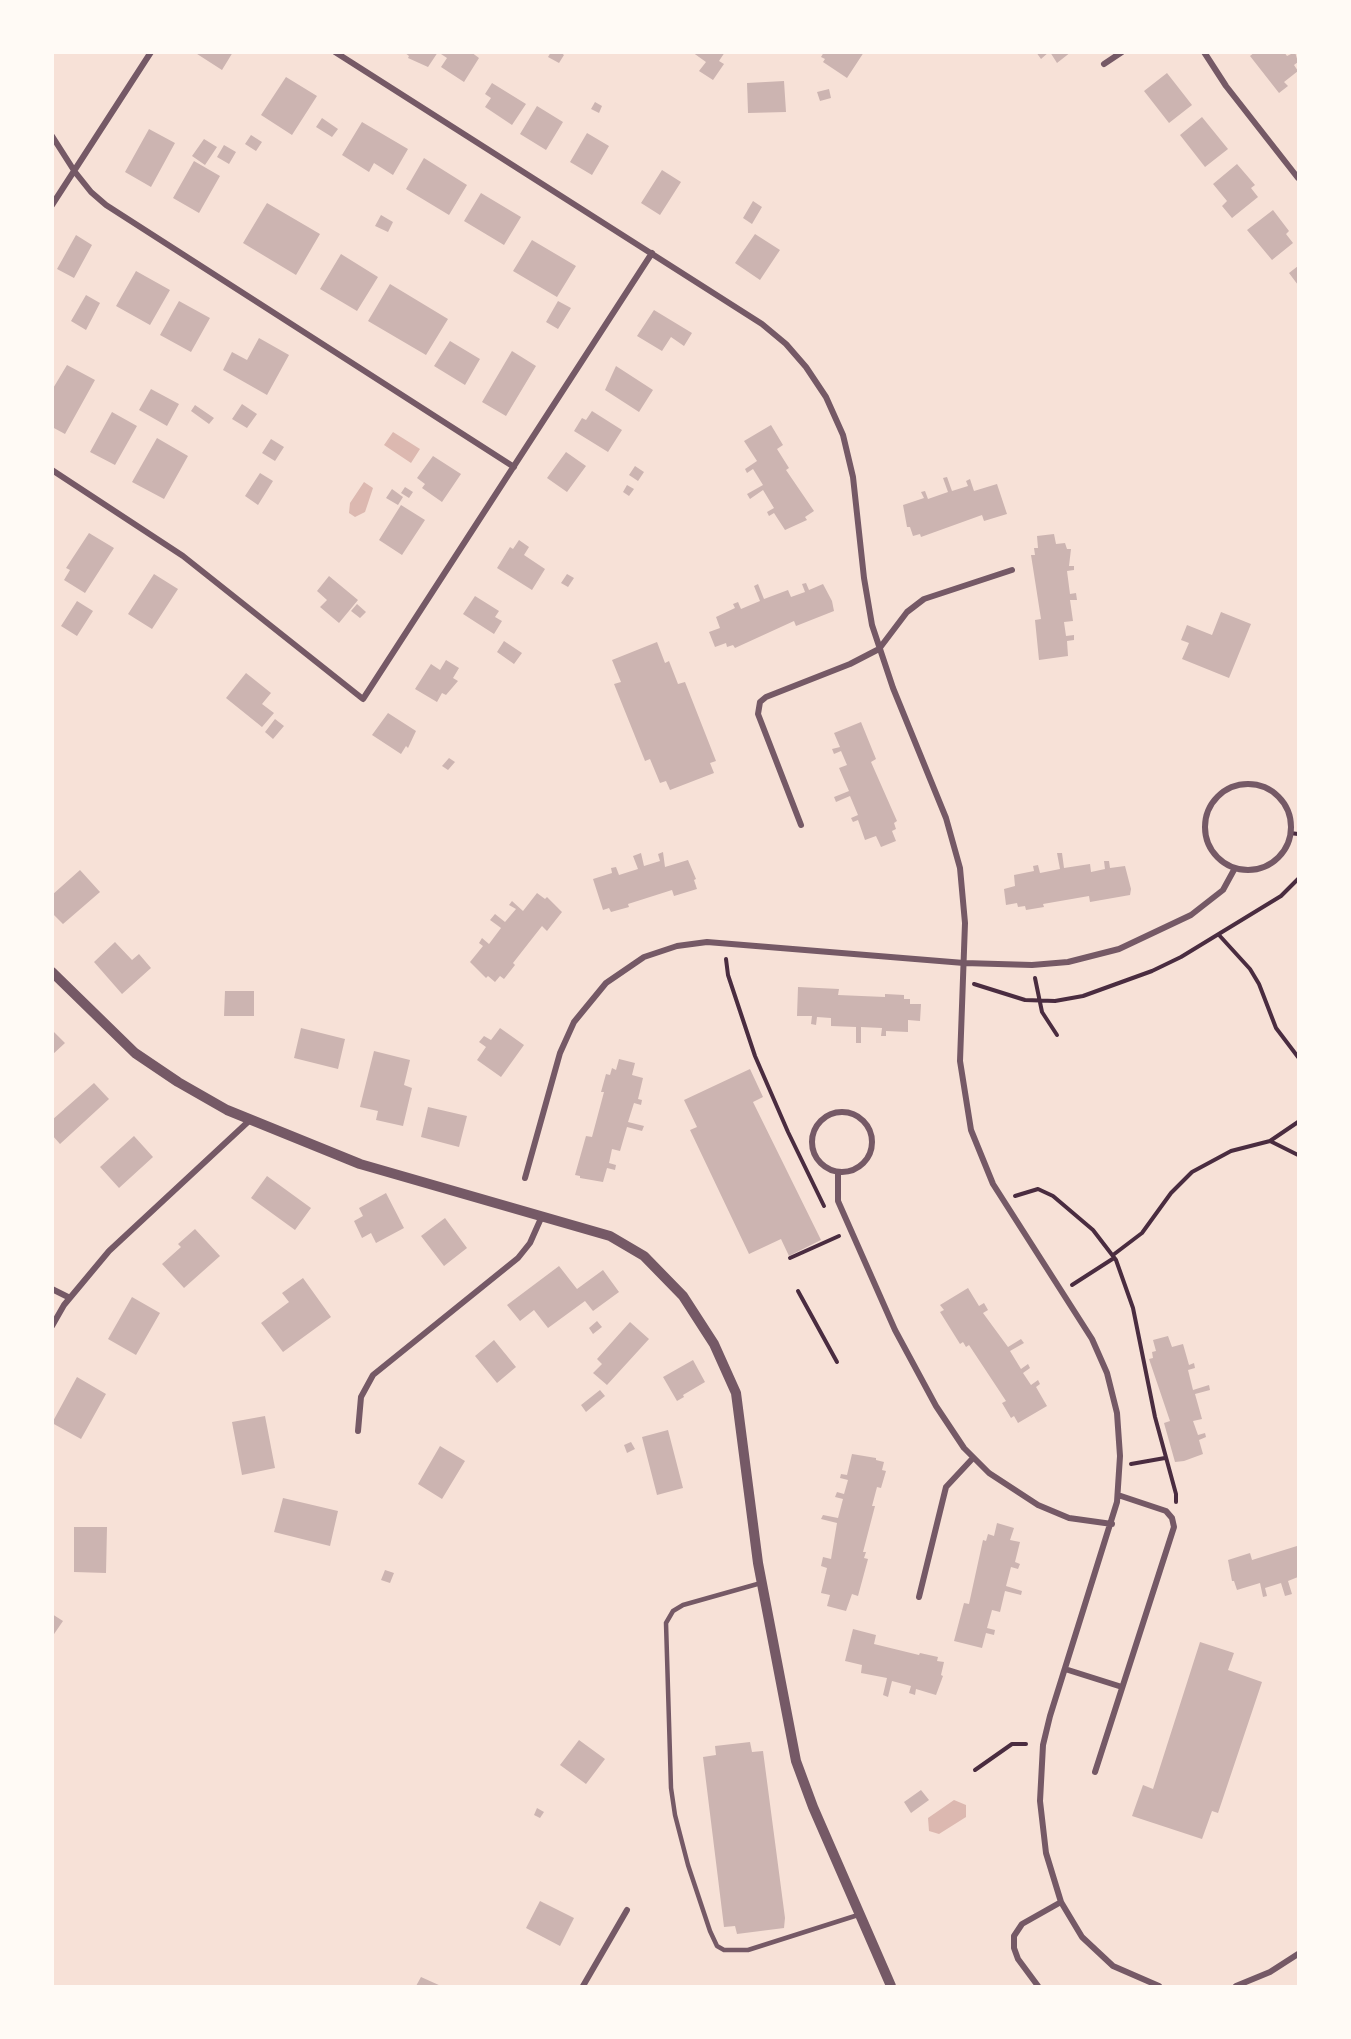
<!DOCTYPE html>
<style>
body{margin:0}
#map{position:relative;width:1351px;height:2039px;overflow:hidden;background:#f7e1d7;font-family:Quicksand,sans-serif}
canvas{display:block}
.frame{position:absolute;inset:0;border:54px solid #fffaf5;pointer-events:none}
</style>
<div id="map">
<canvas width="1351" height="2039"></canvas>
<div class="frame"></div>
</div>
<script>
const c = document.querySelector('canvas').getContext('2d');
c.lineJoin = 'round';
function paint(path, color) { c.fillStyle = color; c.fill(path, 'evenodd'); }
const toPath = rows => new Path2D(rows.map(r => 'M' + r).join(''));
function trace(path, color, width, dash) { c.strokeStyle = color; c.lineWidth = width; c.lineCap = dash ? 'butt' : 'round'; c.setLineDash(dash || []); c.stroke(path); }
const water = toPath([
 [393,432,420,449,411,463,384,445],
 [364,482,373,488,365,512,355,517,349,513,350,503],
 [954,1800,966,1805,966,1817,939,1834,929,1831,928,1818]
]);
const building = toPath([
 [194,52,233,52,222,70],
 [404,52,438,52,428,67,408,58,409,56],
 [438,52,471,52,479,58,464,82,441,67,447,58],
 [551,52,560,52,564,55,559,63,548,57],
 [692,52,725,52,719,61,724,64,713,80,699,71,706,62],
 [824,52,864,52,847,78,823,62,825,59,821,57],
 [1036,52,1049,52,1041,59],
 [1050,52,1071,52,1057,63],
 [1255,52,1284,52,1287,56,1295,52,1298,62,1294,65,1298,71,1284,82,1288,86,1279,93,1250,56],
 [1167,73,1192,105,1169,123,1144,91],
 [286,77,317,96,292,135,261,115],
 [784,81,786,112,748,113,747,83],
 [492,83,526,104,512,125,485,107,491,98,485,94],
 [829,89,831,98,820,101,817,92],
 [595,102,602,106,599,113,591,109],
 [537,106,563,122,546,150,520,134],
 [1202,117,1228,149,1205,167,1180,135],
 [322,118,338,129,332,137,316,127],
 [362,122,408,149,393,175,374,163,369,172,342,155],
 [149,129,175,143,151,187,125,172],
 [587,133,609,146,592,175,570,162],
 [251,135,262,142,256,151,245,144],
 [204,139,217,147,205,165,192,156],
 [224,145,236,152,229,164,217,157],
 [424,158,467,185,449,215,406,189],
 [194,161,220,176,199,213,173,198],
 [1237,164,1255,185,1251,188,1258,197,1232,218,1222,206,1227,201,1213,184],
 [662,170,681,182,660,215,641,203],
 [481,193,521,217,504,245,464,221],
 [753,201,762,207,752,224,743,218],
 [267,203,320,234,296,275,243,243],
 [1273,210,1289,231,1286,234,1293,243,1272,260,1247,230],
 [381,215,393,222,388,232,375,226],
 [755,234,780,250,760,280,735,263],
 [76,235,92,245,74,278,57,269],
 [532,240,576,266,557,297,513,271],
 [341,254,378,277,357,311,320,289],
 [1298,266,1298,285,1289,273],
 [136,271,170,290,150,325,116,306],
 [390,284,448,319,426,355,368,321],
 [86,295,100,303,86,330,71,321],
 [179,301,210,318,191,352,160,335],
 [558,301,571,308,558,329,546,322],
 [654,310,692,333,684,346,671,337,662,351,637,336],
 [259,338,289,355,267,395,223,370,232,352,247,360],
 [450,341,480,359,465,385,434,366],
 [512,351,536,366,506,416,482,402],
 [67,365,95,380,65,434,52,427,52,390],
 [616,366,653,390,639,412,605,390],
 [151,389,179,404,167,426,139,410],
 [242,404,257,414,247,428,232,419],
 [195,405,214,418,209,424,191,411],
 [592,411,622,430,608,452,574,431,582,418,586,420],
 [112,412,137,426,115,465,90,452],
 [771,425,783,445,777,449,789,468,786,470,814,511,805,517,807,520,785,530,774,513,769,516,767,512,774,508,763,490,750,499,747,494,763,485,753,469,747,473,745,469,757,461,744,441],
 [157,438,188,456,164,499,132,482],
 [271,439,284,447,275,461,262,453],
 [566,452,586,466,567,492,547,478],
 [433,456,461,474,442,502,422,488,425,484,417,478],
 [635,466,644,472,638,481,629,475],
 [260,473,273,481,258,505,245,496],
 [947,477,952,491,968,486,966,481,970,479,974,491,997,484,1007,514,984,521,982,515,921,537,920,534,913,536,910,527,907,527,903,505,924,498,921,492,925,491,928,499,948,492,943,478],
 [627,485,634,489,629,496,623,492],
 [405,487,413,492,409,498,401,493],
 [392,489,403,497,398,505,386,498],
 [401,505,425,520,402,555,379,540],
 [89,533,114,548,85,593,64,580,70,570,66,568],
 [1054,534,1056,544,1065,543,1067,549,1071,549,1069,566,1074,566,1074,570,1067,571,1070,594,1076,593,1077,600,1070,600,1073,621,1064,622,1066,636,1074,635,1074,640,1067,641,1068,656,1039,660,1035,620,1041,619,1031,555,1035,555,1034,548,1038,548,1037,536],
 [519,540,529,547,524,555,545,569,532,590,497,568,510,547,513,549],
 [154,574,178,589,152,629,128,614],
 [567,574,574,578,568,587,561,583],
 [329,576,358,600,339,623,320,607,327,600,317,591],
 [806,583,809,590,823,584,832,601,834,611,796,626,794,621,735,648,733,645,727,647,726,643,715,647,709,632,720,628,716,617,735,608,733,604,738,602,741,609,760,601,754,586,758,584,764,599,788,590,791,597,805,592,802,584],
 [475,596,499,611,495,617,502,621,494,634,463,614],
 [77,601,93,611,77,636,61,626],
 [357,604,366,612,360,618,351,611],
 [1221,612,1251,624,1229,678,1182,659,1189,643,1181,640,1187,625,1212,635],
 [504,641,522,653,514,664,497,652],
 [657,642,665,663,669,661,678,684,685,682,716,761,710,763,714,773,670,790,666,781,660,783,650,759,645,761,614,684,621,682,612,660],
 [446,660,459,668,453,678,458,681,446,695,442,693,437,702,415,689,431,664,440,670],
 [246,673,271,693,262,704,274,713,262,727,226,698],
 [388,713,416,731,408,748,406,746,401,754,372,735],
 [275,719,284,726,273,739,265,732],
 [861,722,876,759,871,762,897,821,894,823,896,829,892,831,896,841,881,847,876,836,865,840,858,820,853,822,851,818,858,815,850,796,836,802,834,797,849,791,839,768,847,765,841,751,834,754,832,749,840,747,834,733],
 [449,758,455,762,448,770,442,766],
 [663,852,665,867,688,860,696,879,694,880,697,889,674,896,672,890,628,904,629,907,611,912,609,908,603,910,593,879,612,873,611,868,616,867,619,875,638,869,633,856,641,853,644,866,660,861,658,854],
 [1057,853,1062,853,1064,868,1090,864,1091,872,1105,869,1104,861,1109,861,1110,868,1125,866,1131,889,1130,895,1090,902,1089,896,1043,904,1044,907,1026,910,1025,906,1018,907,1017,903,1006,905,1004,889,1015,886,1014,875,1034,871,1033,866,1038,865,1040,873,1060,869],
 [80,870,100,892,63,924,52,913,52,895],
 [537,893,545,899,547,897,562,912,547,931,542,926,513,963,515,965,504,979,500,976,495,982,488,976,486,978,470,962,483,946,479,943,482,938,489,944,501,928,490,920,495,914,505,922,516,909,509,905,512,901,523,911],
 [115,942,132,960,139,954,151,968,122,994,94,962],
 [798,987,839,989,838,995,885,997,885,994,904,995,904,999,910,999,910,1004,921,1004,920,1021,908,1020,908,1032,886,1031,886,1036,881,1036,882,1028,861,1027,861,1043,856,1043,856,1027,831,1026,831,1018,817,1017,816,1025,811,1024,812,1016,797,1016],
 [225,991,254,991,254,1016,224,1016],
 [301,1028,345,1039,338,1069,294,1058],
 [500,1028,524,1045,501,1077,477,1060,486,1047,479,1042,484,1036,491,1040],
 [52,1030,65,1043,52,1055],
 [374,1051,410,1060,404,1085,412,1088,403,1126,376,1120,378,1111,360,1107],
 [619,1059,635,1063,632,1075,643,1078,638,1099,642,1100,641,1105,634,1103,628,1122,644,1126,642,1131,627,1127,620,1151,612,1149,609,1163,616,1165,615,1170,607,1168,603,1182,580,1178,580,1176,575,1175,586,1136,592,1137,604,1092,601,1092,606,1074,610,1075,612,1068,616,1070],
 [750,1069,763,1097,753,1102,821,1240,789,1256,781,1239,749,1254,690,1130,697,1127,684,1100],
 [94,1083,109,1099,60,1144,52,1135,52,1120],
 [428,1107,467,1116,459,1147,421,1137],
 [134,1136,153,1157,119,1188,100,1167],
 [267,1176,311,1208,295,1230,251,1198],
 [386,1193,404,1228,376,1243,371,1233,362,1238,354,1221,363,1216,359,1208],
 [445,1218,467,1248,444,1266,421,1236],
 [195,1229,220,1256,184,1288,162,1264,181,1247,178,1244],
 [559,1266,577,1289,603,1270,619,1292,593,1311,585,1301,548,1328,534,1310,520,1321,507,1305],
 [303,1278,331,1317,283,1352,261,1323,289,1302,282,1293],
 [968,1288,979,1306,984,1303,988,1310,983,1313,1008,1347,1021,1339,1024,1343,1010,1351,1021,1369,1028,1364,1030,1368,1023,1373,1031,1385,1038,1380,1040,1384,1036,1387,1047,1406,1018,1423,1014,1416,1011,1418,1002,1403,1006,1401,969,1345,966,1347,963,1342,960,1344,940,1312,944,1310,940,1305],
 [132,1297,160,1313,136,1355,108,1339],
 [597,1321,602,1327,593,1334,589,1328],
 [630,1322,649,1339,607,1385,593,1373,602,1364,597,1359],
 [1168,1336,1172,1347,1183,1344,1189,1365,1194,1363,1195,1368,1188,1370,1193,1390,1209,1385,1210,1390,1195,1394,1202,1419,1193,1421,1198,1435,1205,1433,1206,1437,1199,1440,1203,1454,1184,1461,1175,1462,1164,1423,1170,1421,1149,1359,1153,1358,1152,1352,1156,1351,1153,1340],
 [494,1340,516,1367,497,1383,475,1356],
 [693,1360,705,1382,683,1395,684,1397,677,1401,663,1377],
 [77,1377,106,1394,81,1439,52,1423],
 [600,1390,605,1396,586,1412,581,1405],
 [265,1416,275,1468,242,1475,232,1422],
 [668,1430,683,1488,657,1495,642,1437],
 [631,1442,635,1449,627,1453,624,1445],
 [440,1446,465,1461,442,1499,418,1484],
 [852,1454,876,1458,876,1460,884,1462,882,1470,886,1471,881,1488,877,1487,872,1506,875,1506,863,1552,866,1552,864,1558,868,1559,858,1596,852,1594,846,1611,827,1606,830,1595,821,1593,827,1568,821,1566,823,1557,831,1559,837,1523,821,1519,823,1515,838,1518,843,1499,835,1497,837,1492,844,1494,848,1480,840,1478,841,1474,847,1475],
 [283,1498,338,1511,330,1546,274,1532],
 [997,1523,1014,1528,1010,1540,1020,1542,1015,1562,1020,1564,1018,1569,1011,1567,1006,1586,1022,1591,1021,1595,1005,1591,1000,1612,992,1610,987,1628,995,1630,994,1635,986,1633,982,1648,954,1641,964,1603,969,1604,983,1540,986,1541,988,1534,994,1536],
 [74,1527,107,1527,106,1573,74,1572],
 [1298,1542,1298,1577,1288,1581,1292,1594,1285,1596,1281,1583,1265,1588,1267,1596,1263,1597,1260,1583,1237,1590,1234,1581,1232,1581,1228,1560,1250,1553,1252,1560,1297,1546],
 [385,1570,394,1573,390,1583,381,1580],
 [52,1614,63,1621,52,1637],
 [853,1629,876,1635,874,1644,919,1655,920,1653,938,1657,937,1661,944,1662,941,1675,943,1676,936,1695,916,1689,915,1695,909,1693,911,1686,892,1681,888,1697,883,1695,887,1678,861,1673,862,1665,845,1661],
 [1200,1642,1234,1653,1228,1670,1262,1682,1218,1813,1212,1811,1202,1839,1132,1816,1143,1785,1153,1789],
 [579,1740,605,1759,586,1784,560,1765],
 [750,1742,752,1752,763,1751,785,1918,784,1928,737,1934,735,1926,724,1927,703,1757,716,1755,715,1746],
 [921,1790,929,1800,911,1813,904,1802],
 [537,1808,544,1812,540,1818,534,1815],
 [540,1901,574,1918,560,1946,526,1928],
 [421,1977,441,1986,416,1986]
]);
const path = toPath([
 [1290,833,1298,834],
 [1219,935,1250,969,1259,984,1276,1028,1298,1057],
 [726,959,728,975,755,1056,788,1132,824,1206],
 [1035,978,1042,1012,1057,1035],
 [974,984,1025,1000,1055,1001,1083,996,1152,971,1181,957,1281,896,1298,879],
 [1270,1141,1298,1155],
 [1015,1196,1038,1189,1053,1196,1093,1230,1116,1260,1133,1308,1155,1417,1176,1494,1176,1502],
 [1113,1255,1142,1233,1171,1193,1192,1172,1231,1151,1270,1141,1298,1122],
 [790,1258,839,1236],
 [1072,1285,1114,1258],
 [798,1291,837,1362],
 [1131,1464,1165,1458],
 [975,1770,1012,1744,1026,1744]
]);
const service = toPath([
 [761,1583,683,1605,673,1611,666,1623,671,1788,675,1815,688,1865,710,1931,717,1946,724,1950,748,1950,858,1915]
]);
const minor = toPath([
 [335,52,762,324,786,344,806,367,826,397,843,435,853,477,864,578,872,625,893,688,946,818,960,868,965,923,960,1061,971,1130,993,1184,1092,1339,1107,1373,1117,1413,1120,1456,1117,1502,1050,1716,1043,1745,1040,1801,1046,1853,1061,1902,1082,1937,1113,1966,1159,1986],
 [1204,52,1226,86,1298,178],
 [1104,64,1122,52],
 [52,136,75,172,91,192,106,205,514,467],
 [52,205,151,52],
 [52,470,183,556,363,699,652,253],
 '1205 827a43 43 0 1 1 86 0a43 43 0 1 1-86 0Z',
 [801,825,758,714,760,702,766,697,850,664,879,649,907,612,924,599,1012,570],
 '812 1142a30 30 0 1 1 60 0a30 30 0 1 1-60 0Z',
 [838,1172,838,1201,895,1330,936,1406,964,1448,989,1473,1038,1505,1069,1518,1112,1524],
 [525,1178,560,1053,574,1022,606,983,644,957,677,946,707,942,964,963,1032,965,1068,962,1119,949,1191,915,1223,890,1235,868],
 [52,1289,70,1298],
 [52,1326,64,1305,109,1251,250,1120],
 [358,1431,361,1397,373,1375,518,1258,530,1243,542,1216],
 [919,1597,946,1487,973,1458],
 [1065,1669,1122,1687],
 [1095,1772,1174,1527,1172,1518,1166,1511,1118,1495],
 [583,1986,627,1910],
 [1038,1986,1018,1959,1014,1948,1014,1936,1022,1924,1061,1902],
 [1236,1986,1270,1972,1298,1954]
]);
const tertiary = toPath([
 [52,972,135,1053,178,1082,227,1110,360,1164,610,1236,644,1256,683,1296,714,1344,736,1393,758,1563,796,1761,813,1807,891,1986]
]);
paint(water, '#dcb8b0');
paint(building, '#ccb4b1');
trace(path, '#4a2c40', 4);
trace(service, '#755966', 4.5);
trace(minor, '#755966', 6);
trace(tertiary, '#755966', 10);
</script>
